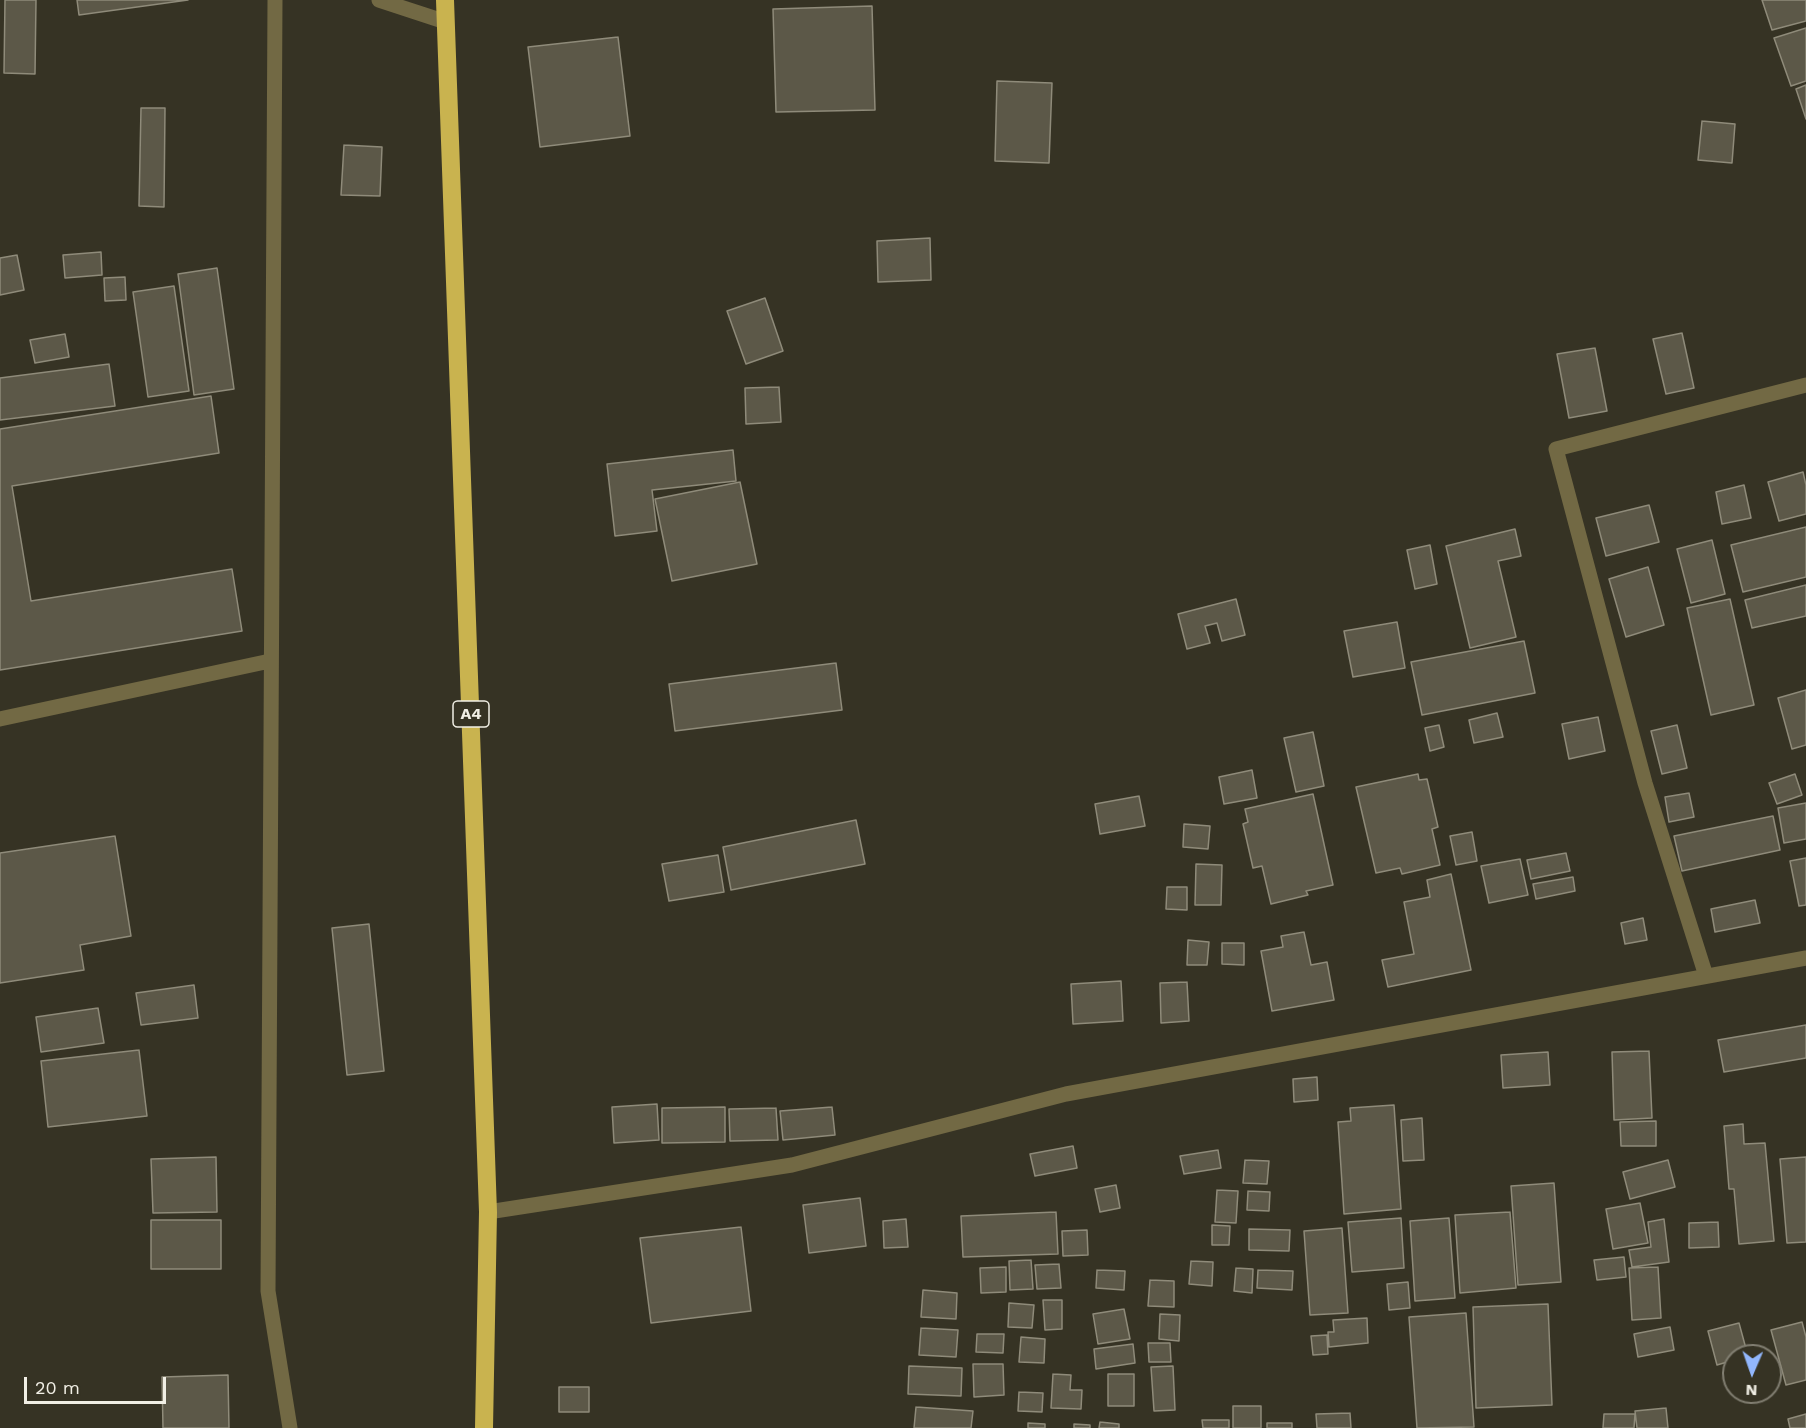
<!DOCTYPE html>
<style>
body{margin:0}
#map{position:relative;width:1806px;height:1428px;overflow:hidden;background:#363324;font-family:"Work Sans",sans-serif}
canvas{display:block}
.north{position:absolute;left:1722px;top:1344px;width:60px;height:60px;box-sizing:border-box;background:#363324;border:2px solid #817e71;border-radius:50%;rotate:182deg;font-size:16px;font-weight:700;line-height:24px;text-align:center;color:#f1efe5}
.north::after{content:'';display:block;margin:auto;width:21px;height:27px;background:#92b7fd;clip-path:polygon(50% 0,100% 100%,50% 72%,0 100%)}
.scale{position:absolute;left:24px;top:1377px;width:142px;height:27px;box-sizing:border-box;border:3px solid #f1efe5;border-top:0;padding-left:8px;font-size:18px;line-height:21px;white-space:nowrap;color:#f1efe5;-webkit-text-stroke:4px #363324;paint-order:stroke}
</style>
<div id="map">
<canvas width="1806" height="1428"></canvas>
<div class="north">N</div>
<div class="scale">20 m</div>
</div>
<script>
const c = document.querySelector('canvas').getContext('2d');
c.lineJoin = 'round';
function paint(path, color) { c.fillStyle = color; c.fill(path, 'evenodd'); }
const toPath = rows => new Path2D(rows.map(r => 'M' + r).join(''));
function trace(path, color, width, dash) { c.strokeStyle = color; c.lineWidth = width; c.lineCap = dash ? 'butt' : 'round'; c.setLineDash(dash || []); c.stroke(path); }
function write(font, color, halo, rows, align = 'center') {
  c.font = font + ' "Work Sans",sans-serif'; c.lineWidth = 5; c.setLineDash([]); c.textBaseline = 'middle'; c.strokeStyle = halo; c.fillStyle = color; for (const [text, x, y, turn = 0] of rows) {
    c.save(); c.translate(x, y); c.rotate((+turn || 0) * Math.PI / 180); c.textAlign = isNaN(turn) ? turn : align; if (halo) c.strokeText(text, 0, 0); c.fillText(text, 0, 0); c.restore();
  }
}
const building = toPath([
 [5,0,36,0,35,74,4,73,5,0],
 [77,0,188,0,79,15,77,0],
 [1762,0,1806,0,1806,21,1772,30,1762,0],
 [872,6,875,110,776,112,773,9,872,6],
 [1806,28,1806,81,1791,86,1774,38,1806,28],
 [618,37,630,136,540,147,528,47,618,37],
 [997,81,1052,83,1049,163,995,161,997,81],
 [1806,85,1806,119,1796,89,1806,85],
 [141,108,165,108,164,207,139,206,141,108],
 [1702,121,1735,124,1732,163,1698,160,1702,121],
 [344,145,382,147,380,196,341,195,344,145],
 [930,238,931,280,878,282,877,241,930,238],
 [101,252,102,275,65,278,63,255,101,252],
 [17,255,24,290,0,295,0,258,17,255],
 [217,268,234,389,194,395,178,274,217,268],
 [125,277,126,300,105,301,104,278,125,277],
 [174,286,189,391,148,397,133,292,174,286],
 [765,298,783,351,746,364,727,311,765,298],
 [1682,333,1694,388,1666,394,1653,339,1682,333],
 [65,334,69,357,35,363,30,340,65,334],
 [1595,348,1607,411,1569,418,1557,354,1595,348],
 [109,364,115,406,0,420,0,378,109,364],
 [779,387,781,422,746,424,745,388,779,387],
 [211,396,219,453,12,486,31,601,232,569,242,631,0,670,0,429,211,396],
 [733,450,736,481,652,490,657,531,615,536,607,464,733,450],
 [1803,472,1806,485,1806,514,1779,521,1768,482,1803,472],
 [740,482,757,564,672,581,655,499,740,482],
 [1744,485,1751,518,1722,524,1716,492,1744,485],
 [1649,505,1659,542,1606,556,1596,518,1649,505],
 [1806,527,1806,577,1743,592,1731,545,1806,527],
 [1515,529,1521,556,1498,561,1516,637,1470,648,1446,546,1515,529],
 [1712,540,1725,594,1691,603,1677,549,1712,540],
 [1430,545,1437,584,1415,589,1407,550,1430,545],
 [1648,567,1664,625,1626,637,1609,579,1648,567],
 [1806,585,1806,616,1752,628,1745,600,1806,585],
 [1236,599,1245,635,1222,641,1217,623,1205,626,1210,643,1187,649,1178,614,1236,599],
 [1730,599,1754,705,1711,715,1687,608,1730,599],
 [1397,622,1405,668,1353,677,1344,631,1397,622],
 [1524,641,1535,693,1422,715,1411,662,1524,641],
 [836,663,842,710,675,731,669,684,836,663],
 [1806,690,1806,745,1792,749,1778,698,1806,690],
 [1497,713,1503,737,1474,743,1469,720,1497,713],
 [1598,717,1605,751,1569,759,1562,724,1598,717],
 [1439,725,1444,747,1430,751,1425,728,1439,725],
 [1677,725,1687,768,1662,774,1651,731,1677,725],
 [1313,732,1324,786,1296,792,1284,738,1313,732],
 [1252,770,1257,798,1224,804,1219,777,1252,770],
 [1418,774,1419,780,1427,779,1438,827,1432,829,1440,865,1402,874,1400,868,1376,873,1356,787,1418,774],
 [1795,774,1802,795,1777,804,1769,783,1795,774],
 [1689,793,1694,817,1669,822,1665,797,1689,793],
 [1313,794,1333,885,1306,891,1308,895,1271,904,1262,866,1253,868,1243,824,1248,822,1245,809,1313,794],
 [1139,796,1145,826,1100,834,1095,804,1139,796],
 [1806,803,1806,839,1784,843,1778,808,1806,803],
 [1773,816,1780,850,1682,871,1674,836,1773,816],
 [856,820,865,864,731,890,723,847,856,820],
 [1184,824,1210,826,1208,849,1183,847,1184,824],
 [1472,832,1477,861,1456,865,1450,836,1472,832],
 [115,836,131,936,80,945,84,970,0,983,0,853,115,836],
 [1566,853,1570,871,1531,879,1527,860,1566,853],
 [718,855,724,892,669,901,662,864,718,855],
 [1806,858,1806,905,1799,906,1790,861,1806,858],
 [1520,859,1528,895,1489,903,1481,866,1520,859],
 [1196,864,1222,865,1221,905,1195,905,1196,864],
 [1451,874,1471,970,1388,987,1382,960,1414,954,1404,902,1430,897,1427,880,1451,874],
 [1573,877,1575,891,1536,899,1533,884,1573,877],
 [1167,887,1187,887,1187,910,1166,909,1167,887],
 [1755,900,1760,923,1715,932,1711,909,1755,900],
 [1643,918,1647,940,1625,944,1621,923,1643,918],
 [369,924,384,1071,347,1075,332,928,369,924],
 [1304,932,1311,965,1327,962,1334,1000,1272,1011,1261,951,1283,947,1281,936,1304,932],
 [1188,940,1209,942,1207,965,1187,965,1188,940],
 [1222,943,1244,943,1244,965,1222,964,1222,943],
 [1121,981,1123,1021,1073,1024,1071,984,1121,981],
 [1187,982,1189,1021,1161,1023,1160,983,1187,982],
 [194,985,198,1018,141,1025,136,993,194,985],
 [98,1008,104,1043,41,1052,36,1017,98,1008],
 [1806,1025,1806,1058,1724,1072,1718,1040,1806,1025],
 [139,1050,147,1116,48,1127,41,1061,139,1050],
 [1649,1051,1652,1118,1614,1120,1612,1052,1649,1051],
 [1548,1052,1550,1085,1503,1088,1501,1055,1548,1052],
 [1317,1077,1318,1100,1294,1102,1293,1079,1317,1077],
 [657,1104,659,1140,614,1143,612,1107,657,1104],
 [1394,1105,1401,1209,1344,1214,1338,1122,1351,1121,1350,1108,1394,1105],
 [725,1107,725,1142,662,1143,662,1108,725,1107],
 [832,1107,835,1135,783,1140,780,1111,832,1107],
 [776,1108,778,1140,730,1141,729,1109,776,1108],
 [1422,1118,1424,1160,1403,1161,1401,1120,1422,1118],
 [1656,1121,1656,1146,1621,1146,1620,1122,1656,1121],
 [1743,1124,1744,1144,1765,1143,1774,1241,1739,1244,1734,1189,1729,1189,1724,1126,1743,1124],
 [1073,1146,1077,1168,1035,1176,1030,1154,1073,1146],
 [1218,1150,1221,1168,1184,1174,1180,1156,1218,1150],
 [216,1157,217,1212,153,1213,151,1159,216,1157],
 [1806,1157,1806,1242,1787,1243,1780,1159,1806,1157],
 [1245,1160,1269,1161,1267,1184,1243,1183,1245,1160],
 [1668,1160,1675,1187,1630,1199,1623,1172,1668,1160],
 [1554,1183,1561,1282,1518,1285,1511,1186,1554,1183],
 [1116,1185,1120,1208,1100,1212,1095,1189,1116,1185],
 [1217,1190,1238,1191,1236,1223,1215,1222,1217,1190],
 [1248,1191,1270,1192,1269,1211,1247,1210,1248,1191],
 [860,1198,866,1246,809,1253,803,1205,860,1198],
 [1640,1203,1648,1243,1613,1249,1606,1209,1640,1203],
 [1056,1212,1058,1254,963,1257,961,1216,1056,1212],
 [1510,1212,1516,1288,1460,1293,1455,1215,1510,1212],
 [1401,1218,1404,1268,1352,1272,1348,1222,1401,1218],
 [1449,1218,1455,1298,1415,1301,1410,1221,1449,1218],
 [906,1219,908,1247,884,1248,883,1221,906,1219],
 [1664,1219,1669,1262,1632,1267,1629,1250,1651,1247,1648,1222,1664,1219],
 [151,1220,221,1220,221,1269,151,1269,151,1220],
 [1718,1222,1719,1247,1689,1248,1689,1223,1718,1222],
 [1212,1225,1230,1226,1229,1245,1212,1245,1212,1225],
 [741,1227,751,1311,651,1323,640,1238,741,1227],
 [1342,1228,1348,1313,1310,1315,1304,1231,1342,1228],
 [1249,1229,1290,1230,1289,1251,1249,1250,1249,1229],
 [1087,1230,1088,1255,1063,1256,1062,1231,1087,1230],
 [1624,1257,1626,1277,1597,1280,1594,1260,1624,1257],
 [1031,1260,1033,1289,1010,1290,1009,1261,1031,1260],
 [1191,1261,1213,1262,1212,1286,1189,1284,1191,1261],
 [1059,1264,1061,1288,1037,1289,1035,1265,1059,1264],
 [1006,1267,1006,1292,981,1293,980,1268,1006,1267],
 [1658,1267,1661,1318,1632,1320,1629,1268,1658,1267],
 [1236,1268,1253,1269,1252,1293,1234,1291,1236,1268],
 [1097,1270,1125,1271,1124,1290,1096,1288,1097,1270],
 [1258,1270,1293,1271,1292,1290,1257,1288,1258,1270],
 [1150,1280,1174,1281,1174,1307,1148,1306,1150,1280],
 [1408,1282,1410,1308,1389,1310,1387,1284,1408,1282],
 [923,1290,957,1293,956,1319,921,1317,923,1290],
 [1043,1300,1062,1300,1062,1329,1045,1330,1043,1300],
 [1009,1303,1034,1305,1032,1328,1008,1327,1009,1303],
 [1548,1304,1552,1405,1476,1408,1473,1307,1548,1304],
 [1124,1309,1130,1339,1098,1344,1093,1314,1124,1309],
 [1466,1313,1474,1427,1417,1428,1409,1317,1466,1313],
 [1160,1314,1180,1315,1179,1341,1159,1339,1160,1314],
 [1367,1318,1368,1343,1329,1347,1328,1332,1334,1332,1333,1320,1367,1318],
 [1802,1322,1806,1337,1806,1380,1786,1385,1771,1330,1802,1322],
 [1739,1323,1748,1356,1734,1356,1734,1360,1717,1365,1708,1331,1739,1323],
 [1670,1327,1674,1350,1638,1357,1634,1334,1670,1327],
 [921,1328,958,1330,956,1357,919,1355,921,1328],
 [977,1334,1004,1334,1003,1353,976,1352,977,1334],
 [1327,1335,1328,1354,1313,1355,1311,1336,1327,1335],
 [1021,1337,1045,1339,1044,1363,1019,1362,1021,1337],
 [1148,1343,1170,1343,1171,1362,1149,1362,1148,1343],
 [1133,1344,1135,1363,1096,1369,1094,1349,1133,1344],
 [973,1364,1003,1364,1004,1395,974,1397,973,1364],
 [909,1366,962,1368,961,1396,908,1394,909,1366],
 [1173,1366,1175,1410,1154,1411,1151,1367,1173,1366],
 [1053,1374,1071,1375,1070,1390,1082,1390,1081,1409,1051,1408,1053,1374],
 [1108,1374,1134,1374,1134,1406,1108,1406,1108,1374],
 [228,1375,229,1428,163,1428,162,1377,228,1375],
 [559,1387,589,1387,589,1412,559,1412,559,1387],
 [1019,1392,1043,1393,1042,1412,1018,1411,1019,1392],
 [1233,1406,1261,1406,1261,1428,1233,1428,1233,1406],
 [916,1407,973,1411,971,1428,914,1428,916,1407],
 [1666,1408,1668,1428,1637,1428,1635,1411,1666,1408],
 [1350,1413,1351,1428,1317,1428,1316,1414,1350,1413],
 [1604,1414,1635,1414,1634,1428,1603,1428,1604,1414],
 [1806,1414,1806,1428,1790,1428,1788,1419,1806,1414],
 [1202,1420,1229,1420,1229,1428,1203,1428,1202,1420],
 [1100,1422,1119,1424,1119,1428,1099,1428,1100,1422],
 [1028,1423,1045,1424,1045,1428,1028,1428,1028,1423],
 [1267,1423,1292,1423,1292,1428,1267,1428,1267,1423],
 [1074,1424,1090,1425,1090,1428,1074,1428,1074,1424]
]);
const minor = toPath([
 [275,0,268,1291,290,1428],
 [379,0,446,22],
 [0,719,270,661],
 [1706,976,1645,783,1556,449,1806,385],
 [488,1212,792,1165,1066,1094,1806,958]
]);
const highway = toPath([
 [445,0,488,1212,484,1428]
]);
const shields = [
 [471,714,36]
];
const shieldNames = [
 ["A4",471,714]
];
paint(building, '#5c5848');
trace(building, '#8f8b7a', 1.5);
trace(minor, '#726944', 15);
trace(highway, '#c9b34f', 18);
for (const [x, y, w] of shields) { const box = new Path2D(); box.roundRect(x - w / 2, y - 13, w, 26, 4.5); c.fillStyle = '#363324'; c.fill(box); trace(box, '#f1efe5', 1.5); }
write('bold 16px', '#f1efe5', null, shieldNames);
</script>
